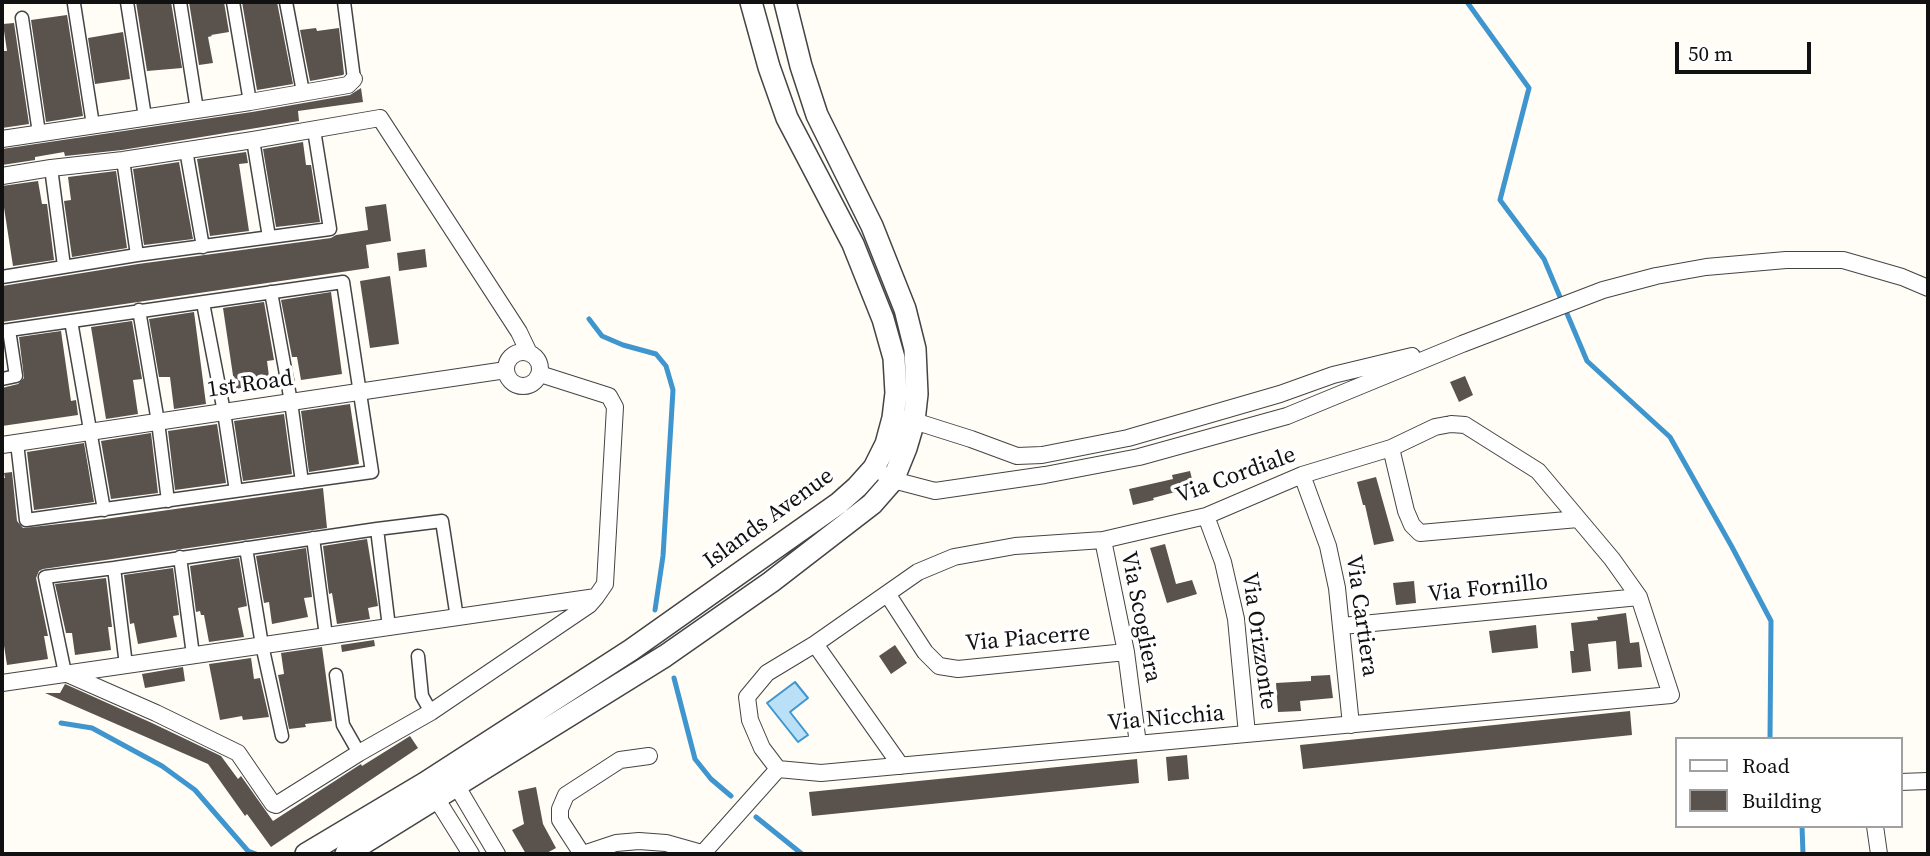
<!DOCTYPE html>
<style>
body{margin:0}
#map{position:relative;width:1930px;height:856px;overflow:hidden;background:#fffdf5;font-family:"Source Serif 4",serif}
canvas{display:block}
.frame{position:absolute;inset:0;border:4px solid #111;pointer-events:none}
.legend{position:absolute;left:1675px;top:737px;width:228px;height:91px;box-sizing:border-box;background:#fff;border:2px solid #a0a0a0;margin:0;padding:9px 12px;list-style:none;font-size:21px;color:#111}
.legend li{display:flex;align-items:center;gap:14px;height:35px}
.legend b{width:35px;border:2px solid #a0a0a0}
.scale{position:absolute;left:1675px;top:42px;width:136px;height:32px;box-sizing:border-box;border:4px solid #111;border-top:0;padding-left:9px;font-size:21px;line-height:24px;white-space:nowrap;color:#111;-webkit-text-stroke:5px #fff;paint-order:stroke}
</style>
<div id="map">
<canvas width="1930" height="856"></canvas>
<div class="frame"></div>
<ul class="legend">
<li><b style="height:9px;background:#fff"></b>Road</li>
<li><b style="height:19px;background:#5a524d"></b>Building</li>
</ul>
<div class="scale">50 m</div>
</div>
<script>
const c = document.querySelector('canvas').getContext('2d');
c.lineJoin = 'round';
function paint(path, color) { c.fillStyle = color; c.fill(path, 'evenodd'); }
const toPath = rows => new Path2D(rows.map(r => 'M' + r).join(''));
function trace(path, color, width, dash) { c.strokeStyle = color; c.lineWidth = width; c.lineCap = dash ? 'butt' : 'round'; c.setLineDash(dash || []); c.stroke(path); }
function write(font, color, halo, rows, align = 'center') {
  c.font = font + ' "Source Serif 4",serif'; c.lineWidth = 7; c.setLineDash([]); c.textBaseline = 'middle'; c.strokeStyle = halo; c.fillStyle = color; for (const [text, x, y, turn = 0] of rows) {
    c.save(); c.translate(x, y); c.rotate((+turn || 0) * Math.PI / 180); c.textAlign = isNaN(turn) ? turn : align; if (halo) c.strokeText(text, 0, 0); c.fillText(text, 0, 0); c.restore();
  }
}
const water = toPath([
 [795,682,808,698,790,712,808,735,798,742,767,703,795,682]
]);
const stream = toPath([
 [1467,2,1529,88,1500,200,1544,259,1587,361,1670,437,1732,547,1771,621,1770,739],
 [589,319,602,336,623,345,656,354,666,366,673,390,663,556,655,610],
 [674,678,695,759,711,779,731,796],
 [61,723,92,728,162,766,195,790,248,851,256,854],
 [756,817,802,854],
 [1802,826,1803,854]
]);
const building = toPath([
 [136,2,171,2,182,68,147,71],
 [189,2,224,2,229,32,211,35,212,36,208,37,213,63,199,65],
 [242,2,277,2,293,84,257,90],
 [67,15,83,116,46,122,31,20],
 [14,23,29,124,2,128,2,51,7,51,3,24],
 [316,28,317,31,339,28,344,74,343,75,310,81,300,30],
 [123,32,130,79,95,84,88,38],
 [361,88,363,102,298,111,299,121,122,150,65,156,64,152,35,157,35,160,2,165,2,149,252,112,350,95],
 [303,142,306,165,311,165,320,222,276,227,263,149],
 [246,152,248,163,239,164,249,231,210,236,197,159],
 [179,162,193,239,144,245,133,169],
 [116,171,127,248,72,257,64,201,71,200,68,177],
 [38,181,42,204,47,204,54,260,13,266,3,201,2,201,2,186],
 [386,204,391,241,366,245,369,268,2,322,2,286,138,264,331,238,336,235,368,230,365,207],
 [425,249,427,267,399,271,397,253],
 [390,276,399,344,370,348,360,281],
 [331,292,342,374,301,380,297,357,292,357,281,300],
 [264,302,274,360,267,361,270,384,235,389,223,308],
 [194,312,206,404,174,409,170,377,159,377,149,319],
 [132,321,142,379,133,380,138,414,106,419,91,327],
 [61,331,71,401,76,400,78,415,2,426,2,388,18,384,24,378,19,337],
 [1465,376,1473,395,1459,402,1450,382],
 [350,404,359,464,309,472,301,411],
 [284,414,292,474,243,481,234,421],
 [217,424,226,483,175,490,168,431],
 [151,433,158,493,111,499,101,441],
 [84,443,94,502,34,510,27,452],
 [1190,471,1194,487,1153,498,1154,500,1133,505,1129,489,1173,479,1172,475],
 [12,472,17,521,23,528,105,519,323,488,327,528,43,569,39,571,36,578,48,636,44,636,48,659,7,665,3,639,2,639,2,478,5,478,4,473],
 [1376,477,1394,541,1374,545,1365,505,1363,505,1357,482],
 [367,539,378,606,368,608,370,619,337,624,332,593,329,594,323,546],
 [1165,544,1176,584,1192,580,1197,594,1167,603,1150,548],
 [306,548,312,597,304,598,308,617,272,624,269,602,264,603,256,556],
 [239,558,247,606,238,608,244,637,209,642,204,615,201,615,200,611,196,612,190,566],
 [173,568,179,615,173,616,177,637,138,644,134,623,130,624,124,575],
 [106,578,112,627,108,627,111,650,75,655,72,633,66,633,55,584],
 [1414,581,1416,603,1396,605,1393,583],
 [1626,613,1630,643,1639,642,1642,667,1618,669,1616,641,1588,644,1591,671,1572,673,1570,651,1574,651,1571,623,1598,620,1597,617],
 [1536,625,1538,648,1492,653,1489,631],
 [374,640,375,646,342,652,341,645],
 [895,645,907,663,891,674,879,656],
 [322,647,332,721,305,724,306,727,289,729,278,675,284,674,281,653],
 [251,658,254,679,260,678,269,717,243,720,242,716,220,720,209,664],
 [183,667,185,681,145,688,142,674],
 [1330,675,1333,698,1300,701,1301,711,1278,712,1276,683,1311,681,1311,676],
 [65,684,152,723,221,756,238,779,241,776,273,821,361,764,362,766,410,736,418,748,271,847,247,814,245,816,208,764,45,693,60,693],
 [1630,711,1632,735,1303,769,1300,745],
 [1187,755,1189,779,1168,781,1166,757],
 [1137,759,1139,783,812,816,809,792],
 [536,787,543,824,556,848,545,854,526,854,512,830,524,824,518,791]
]);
const pedestrian = toPath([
 [127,2,145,117],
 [180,2,197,110],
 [233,2,250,102],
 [286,2,303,92],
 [344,2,354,79],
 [74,4,93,125],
 [22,18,39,133],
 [253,140,269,237],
 [186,150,203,247],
 [123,160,137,255],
 [51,168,64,266],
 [2,277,137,255,330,229,314,130],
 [271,292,291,402,302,482],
 [203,303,224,412,236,491],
 [139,310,158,422,168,501],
 [71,321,104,510],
 [2,331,343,282,372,472,26,520,17,443],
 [2,379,16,376,9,330],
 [377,529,389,627],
 [313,538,326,636],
 [246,548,262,645,282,736],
 [180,557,193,655],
 [114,568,377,529,442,521,457,618],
 [418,656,422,696,431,712],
 [65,673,45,577,114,568,126,665],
 [336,675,343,725,359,753]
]);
const minor = toPath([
 [2,139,250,102,348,85,354,79],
 [2,176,51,168,123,160,253,140,380,118,519,332,529,353],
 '506 369a17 17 0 1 1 34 0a17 17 0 1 1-34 0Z',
 [904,419,914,421,971,439,1017,456,1042,455,1128,438,1280,394,1333,375,1412,356],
 [1451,424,1465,425,1538,471,1612,559,1639,597,1671,695,821,773,778,769,762,748,750,720,747,697,767,673,815,644,918,572,954,557,1015,546,1103,540,1206,516,1302,475,1391,448,1435,427,1451,424],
 [2,445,506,370],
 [1391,448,1406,511,1412,525,1420,533,1578,519],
 [885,475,893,480,935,491,1045,475,1139,457,1287,416,1462,344,1603,290,1656,276,1706,267,1786,260,1843,260,1902,277,1928,288],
 [1302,475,1328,546,1337,588,1351,725],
 [1206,516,1223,562,1236,619,1247,734],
 [1103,540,1126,652,1138,744],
 [888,595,925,652,939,666,958,669,1126,652],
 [1342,626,1639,597],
 [815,644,901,766],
 [65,673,156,713,234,751,238,753,273,804,276,805,359,753,431,712,589,605,596,597,605,584,615,407,609,396,540,374],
 [2,683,596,597],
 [452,778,497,854],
 [1900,782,1928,781],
 [431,790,471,854],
 [1875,826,1879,854],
 [703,853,778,769],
 [582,854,560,820,560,809,566,795,620,760,649,756],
 [583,854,616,843,639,841,666,843,705,854]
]);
const tertiary = toPath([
 [306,854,425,783,631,650,754,563,839,503,857,487,874,468,886,444,893,418,896,393,894,358,883,319,853,244,787,118,769,67,751,2],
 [346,854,665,656,771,582,872,504,893,480,906,448,914,421,917,394,915,349,905,309,872,226,817,115,801,66,785,2]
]);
const streetNames = [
 ["1st Road",250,385,-8],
 ["Via Cordiale",1236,476,-20],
 ["Islands Avenue",769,519,-36],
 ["Via Fornillo",1488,589,-6],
 ["Via Cartiera",1361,616,82],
 ["Via Scogliera",1140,617,79],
 ["Via Piacerre",1028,639,-5],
 ["Via Orizzonte",1258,641,82],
 ["Via Nicchia",1166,719,-5]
];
paint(water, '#b9e0f7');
trace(water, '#3f96cf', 2);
trace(stream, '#3f96cf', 5);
paint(building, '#5a524d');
trace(pedestrian, '#444', 15);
trace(minor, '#444', 18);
trace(tertiary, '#444', 24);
trace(pedestrian, '#fff', 12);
trace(minor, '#fff', 16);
trace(tertiary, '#fff', 21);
write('23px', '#111', '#fff', streetNames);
</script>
